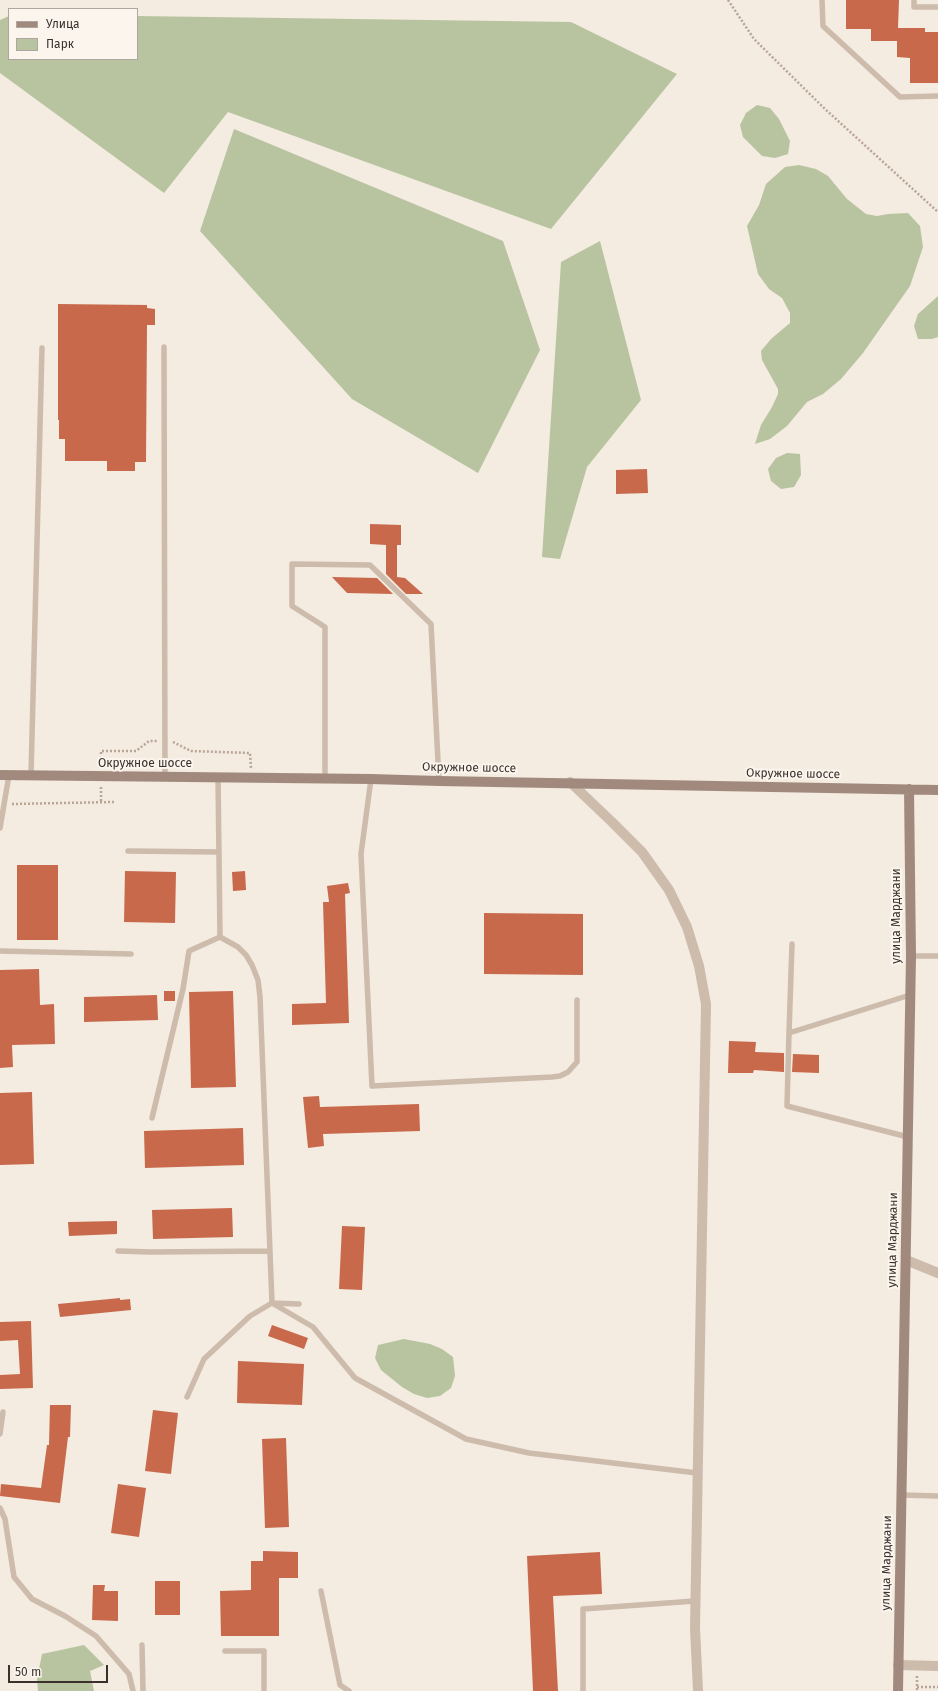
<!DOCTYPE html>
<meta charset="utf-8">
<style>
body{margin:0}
#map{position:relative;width:938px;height:1691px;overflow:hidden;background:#f4ebe1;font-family:"Fira Sans",sans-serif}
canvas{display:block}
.legend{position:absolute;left:8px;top:8px;width:130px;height:52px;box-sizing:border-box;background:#fbf5ee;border:1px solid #aea6a0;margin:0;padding:5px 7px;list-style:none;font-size:12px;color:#3b302b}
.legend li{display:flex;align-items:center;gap:8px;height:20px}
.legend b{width:20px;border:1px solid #aea6a0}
.scale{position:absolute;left:8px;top:1665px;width:100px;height:18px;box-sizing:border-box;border:2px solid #3b302b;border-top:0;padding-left:5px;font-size:12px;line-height:14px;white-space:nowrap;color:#3b302b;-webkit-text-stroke:3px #fbf5ee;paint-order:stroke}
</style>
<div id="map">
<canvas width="938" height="1691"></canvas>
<ul class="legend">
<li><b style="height:5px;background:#a18a7d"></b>Улица</li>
<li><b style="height:11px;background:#b8c4a0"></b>Парк</li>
</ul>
<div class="scale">50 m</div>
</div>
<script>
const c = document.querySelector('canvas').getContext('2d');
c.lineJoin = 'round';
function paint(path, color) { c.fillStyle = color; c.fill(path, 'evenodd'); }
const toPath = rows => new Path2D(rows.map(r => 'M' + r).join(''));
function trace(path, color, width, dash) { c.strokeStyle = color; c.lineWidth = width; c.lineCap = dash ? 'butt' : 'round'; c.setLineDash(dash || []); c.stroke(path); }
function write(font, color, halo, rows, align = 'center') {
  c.font = font + ' "Fira Sans",sans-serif'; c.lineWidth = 4; c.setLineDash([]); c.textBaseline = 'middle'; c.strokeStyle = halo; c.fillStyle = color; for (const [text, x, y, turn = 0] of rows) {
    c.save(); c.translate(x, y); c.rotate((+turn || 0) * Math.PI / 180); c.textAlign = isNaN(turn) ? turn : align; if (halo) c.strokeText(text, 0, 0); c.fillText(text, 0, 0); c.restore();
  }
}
const green = toPath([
 [9,16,9,59,137,59,137,16,571,22,677,74,551,229,228,112,164,193,0,73,0,20],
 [757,105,770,108,779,119,790,141,788,154,775,158,762,156,743,137,740,125,746,113],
 [234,129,503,241,540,350,478,473,352,399,200,231],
 [799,165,816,169,828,176,847,199,866,214,877,216,888,214,908,213,920,226,923,247,910,286,863,353,841,379,823,394,807,402,787,426,770,439,755,444,761,425,772,407,778,394,778,389,762,360,761,351,771,339,790,323,790,313,782,298,769,289,758,274,747,226,759,205,766,184,785,167],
 [600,241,641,400,587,467,560,559,542,557,561,262],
 [938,296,938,337,932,339,918,339,914,326,918,314],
 [787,453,800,454,801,475,794,487,781,489,771,481,768,469,776,458],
 [404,1339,430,1344,442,1349,453,1357,455,1376,451,1388,440,1396,427,1398,414,1394,402,1387,381,1370,375,1358,378,1345],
 [84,1645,104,1665,90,1671,94,1691,38,1691,37,1679,42,1654]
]);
const building = toPath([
 [846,0,899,0,898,28,925,28,925,32,938,32,938,83,910,83,910,58,897,57,897,41,871,41,871,29,846,29],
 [58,304,147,305,147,308,155,309,155,325,147,325,146,462,135,462,135,471,107,471,107,461,65,461,65,439,59,439,59,420,58,420],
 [647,469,648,493,616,494,616,470],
 [370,524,401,525,401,545,397,545,397,577,405,578,423,594,406,594,386,574,386,545,370,544],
 [332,577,377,578,393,594,347,593],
 [17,865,58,865,58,940,17,940],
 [125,871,176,872,175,923,124,922],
 [245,871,246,890,233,891,232,872],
 [348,883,350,893,345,894,349,1023,292,1025,292,1004,326,1003,323,902,329,902,327,886],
 [484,913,583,914,583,975,484,974],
 [39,969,40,1005,54,1004,55,1044,12,1045,13,1067,0,1068,0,970],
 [164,991,175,991,175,1001,164,1001],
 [233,991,236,1087,191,1088,189,992],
 [157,995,158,1020,84,1022,84,997],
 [729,1041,756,1042,755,1052,784,1053,784,1072,754,1070,753,1073,728,1073],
 [793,1054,819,1055,819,1073,792,1072],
 [32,1092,34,1164,0,1165,0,1093],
 [319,1096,320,1107,419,1104,420,1131,323,1134,324,1146,308,1148,303,1097],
 [243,1128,244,1165,145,1168,144,1131],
 [232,1208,233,1237,153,1239,152,1210],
 [117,1221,117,1234,69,1236,68,1222],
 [342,1226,365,1227,362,1290,339,1289],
 [120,1298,120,1300,130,1299,131,1310,60,1317,58,1304],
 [31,1321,33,1388,0,1389,0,1375,20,1374,18,1340,0,1341,0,1322],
 [272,1325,308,1338,304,1349,268,1336],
 [238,1361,304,1364,302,1405,237,1403],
 [50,1405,71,1405,70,1437,68,1437,60,1503,0,1496,1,1484,41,1488,47,1445,49,1445],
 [153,1410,178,1413,171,1474,145,1471],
 [286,1438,289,1527,265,1528,262,1439],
 [118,1484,146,1488,139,1537,111,1533],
 [263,1551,298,1552,298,1578,279,1578,279,1636,221,1636,220,1591,251,1590,251,1561,263,1561],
 [600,1552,602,1594,553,1596,558,1691,533,1691,527,1556],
 [155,1581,180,1581,180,1615,155,1615],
 [93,1585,105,1585,104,1591,118,1591,118,1621,92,1620]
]);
const path = toPath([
 [728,0,754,39,825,109,938,212],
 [173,742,191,751,250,753,251,768],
 [101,766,101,751,136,751,149,741,158,741],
 [101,787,101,802],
 [12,804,114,802],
 [917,1676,917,1691],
 [917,1687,938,1687]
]);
const lane = toPath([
 [822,0,823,26,900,97,938,96],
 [914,0,914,7,938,7],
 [164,347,165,777],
 [31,775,42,348],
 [218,777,220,937,238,947,246,955,252,965,258,980,260,997,272,1303],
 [325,778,325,627,292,606,292,564,370,565,431,624,439,781],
 [371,779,361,854,372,1086,552,1077,560,1076,568,1072,577,1062,577,1000],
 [0,828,9,775],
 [128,851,219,852],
 [0,951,131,954],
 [911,956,938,956],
 [789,1033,792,944],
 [152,1118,183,989,189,951,220,937],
 [908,1137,787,1106,789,1033,910,995],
 [118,1251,151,1252,270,1251],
 [272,1303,313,1327,355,1378,466,1439,529,1453,697,1473],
 [187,1397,204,1359,250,1316,272,1303,299,1304],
 [0,1434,3,1412],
 [901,1495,938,1496],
 [0,1508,5,1519,14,1577,32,1599,65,1616,96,1636,129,1674,133,1691],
 [321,1591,340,1685,349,1691],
 [142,1645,143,1691],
 [225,1651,264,1651,264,1691],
 [583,1691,583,1609,695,1601]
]);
const street = toPath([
 [570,782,612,822,642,852,669,890,687,927,699,966,706,1004,695,1628,698,1691],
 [906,1260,938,1273],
 [898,1665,938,1666]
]);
const secondary = toPath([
 [0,775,371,779,439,781,938,790],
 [898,1691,911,956,909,789]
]);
const streetNames = [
 ["Окружное шоссе",145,764],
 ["Окружное шоссе",469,768,1],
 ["Окружное шоссе",793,774,1],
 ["улица Марджани",897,916,-90],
 ["улица Марджани",893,1240,-89],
 ["улица Марджани",887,1563,-89]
];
paint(green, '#b8c4a0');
paint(building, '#c8694b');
trace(path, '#b9a596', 2.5, [2, 2]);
trace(lane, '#cdbbac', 5.5);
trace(street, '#cdbbac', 10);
trace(secondary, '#a18a7d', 10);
write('12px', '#3b302b', '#fbf5ee', streetNames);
</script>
